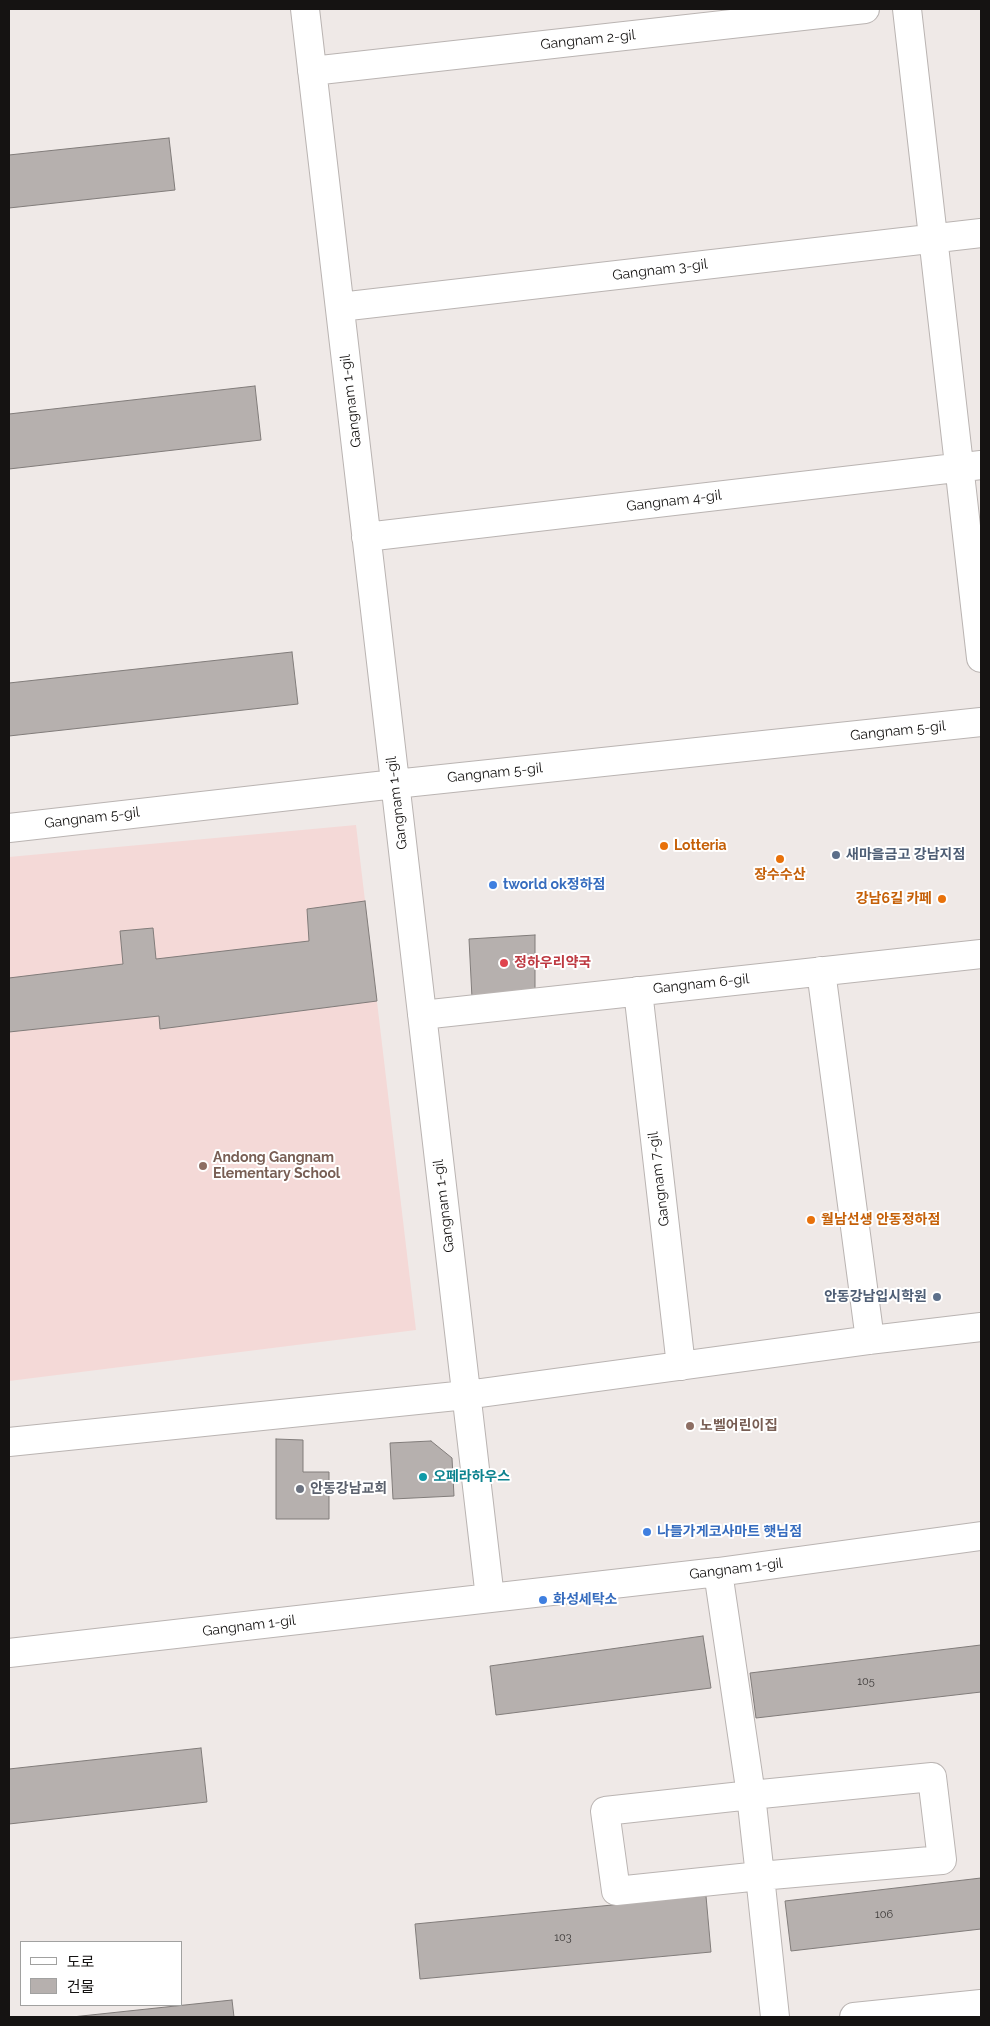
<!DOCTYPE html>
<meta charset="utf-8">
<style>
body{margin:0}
#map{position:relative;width:990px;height:2026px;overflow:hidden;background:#efe9e7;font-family:Raleway,"Noto Sans KR",sans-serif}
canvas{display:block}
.frame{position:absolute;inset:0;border:10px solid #151312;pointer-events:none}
.legend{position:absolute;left:20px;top:1941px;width:162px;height:65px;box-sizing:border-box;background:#fff;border:1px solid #a1a1a0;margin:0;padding:6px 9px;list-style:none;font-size:15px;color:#151312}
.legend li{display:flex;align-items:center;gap:10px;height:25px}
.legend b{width:25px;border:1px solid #a1a1a0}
</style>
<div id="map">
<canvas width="990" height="2026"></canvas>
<div class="frame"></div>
<ul class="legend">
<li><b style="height:6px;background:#fff"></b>도로</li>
<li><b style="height:14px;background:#b6b0ae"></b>건물</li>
</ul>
</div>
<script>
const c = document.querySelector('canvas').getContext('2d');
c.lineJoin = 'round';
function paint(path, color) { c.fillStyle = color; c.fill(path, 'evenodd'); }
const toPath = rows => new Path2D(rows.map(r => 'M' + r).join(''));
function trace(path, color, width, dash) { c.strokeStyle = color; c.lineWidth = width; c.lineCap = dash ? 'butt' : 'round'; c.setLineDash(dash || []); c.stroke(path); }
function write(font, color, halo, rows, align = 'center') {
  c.font = font + ' Raleway,"Noto Sans KR",sans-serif'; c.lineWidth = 4; c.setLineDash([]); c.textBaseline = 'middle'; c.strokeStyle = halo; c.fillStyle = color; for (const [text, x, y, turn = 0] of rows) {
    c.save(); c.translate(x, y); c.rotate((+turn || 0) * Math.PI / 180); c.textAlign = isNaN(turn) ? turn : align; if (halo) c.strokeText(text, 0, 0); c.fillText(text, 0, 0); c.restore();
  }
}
const education = toPath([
 [356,825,416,1330,9,1381,9,857]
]);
const building = toPath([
 [169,138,175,190,9,208,9,155,169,138],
 [255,386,261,440,9,469,9,414,255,386],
 [292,652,298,704,9,736,9,683,292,652],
 [365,901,377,1001,160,1029,159,1016,9,1032,9,978,123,964,120,931,153,928,156,959,309,941,307,909,365,901],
 [535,935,535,991,472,998,469,939,535,935],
 [276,1439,303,1440,303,1472,329,1472,329,1519,276,1519,276,1439],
 [431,1441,452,1458,454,1496,393,1499,390,1443,431,1441],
 [703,1636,711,1688,496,1715,490,1666,703,1636],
 [981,1645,981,1692,756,1718,750,1673,981,1645],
 [201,1748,207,1802,9,1824,9,1769,201,1748],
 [981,1878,981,1929,791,1951,785,1901,981,1878],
 [706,1896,711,1952,420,1979,415,1924,706,1896],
 [232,2000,234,2017,72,2017,232,2000]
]);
const minor = toPath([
 [305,9,490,1598],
 [907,9,981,658],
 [312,71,865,9],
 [340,307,981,233],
 [366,537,981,465],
 [9,828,395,784,981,722],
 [821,971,870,1340],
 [638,991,681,1366],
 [422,1015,981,954],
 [9,1442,466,1395,870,1340,981,1327],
 [718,1572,751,1795,932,1777,942,1860,760,1876,775,2017],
 [9,1653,718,1572,981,1536],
 [751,1795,760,1876,616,1891,605,1811,751,1795],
 [854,2017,981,2004]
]);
const markers = [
 [664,846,5,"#e8710a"],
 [836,855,5,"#5c6f8a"],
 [780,859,5,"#e8710a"],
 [493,885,5,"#3f7fe0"],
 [942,899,5,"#e8710a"],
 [504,963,5,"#e0444e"],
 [203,1166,5,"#8d6e63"],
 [811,1220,5,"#e8710a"],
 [937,1297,5,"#5c6f8a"],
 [690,1426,5,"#8d6e63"],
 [423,1477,5,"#0f9aa8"],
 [300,1489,5,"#6b7280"],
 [647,1532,5,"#3f7fe0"],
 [543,1600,5,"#3f7fe0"]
];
const numberNames = [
 ["105",866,1682],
 ["106",884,1915],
 ["103",563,1938]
];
const streetNames = [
 ["Gangnam 2-gil",588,40,-6],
 ["Gangnam 3-gil",660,270,-7],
 ["Gangnam 1-gil",351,401,-97],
 ["Gangnam 4-gil",674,501,-7],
 ["Gangnam 5-gil",898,731,-6],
 ["Gangnam 5-gil",495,773,-6],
 ["Gangnam 1-gil",397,803,-97],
 ["Gangnam 5-gil",92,818,-7],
 ["Gangnam 6-gil",701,984,-6],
 ["Gangnam 7-gil",659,1179,-97],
 ["Gangnam 1-gil",444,1206,-97],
 ["Gangnam 1-gil",736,1569,-7],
 ["Gangnam 1-gil",249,1626,-7]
];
const foodNames = [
 ["Lotteria",674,846],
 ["장수수산",780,875,"center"],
 ["강남6길 카페",932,899,"right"],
 ["월남선생 안동정하점",821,1220]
];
const serviceNames = [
 ["새마을금고 강남지점",846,855],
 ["안동강남입시학원",927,1297,"right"]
];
const shopNames = [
 ["tworld ok정하점",503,885],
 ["나들가게코사마트 햇님점",657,1532],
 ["화성세탁소",553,1600]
];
const healthNames = [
 ["정하우리약국",514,963]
];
const educationNames = [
 ["Andong Gangnam",213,1158],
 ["Elementary School",213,1174],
 ["노벨어린이집",700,1426]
];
const cultureNames = [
 ["오페라하우스",433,1477]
];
const worshipNames = [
 ["안동강남교회",310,1489]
];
paint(education, '#f4d9d7');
paint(building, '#b6b0ae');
trace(building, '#817c7a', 1);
trace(minor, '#bab4b2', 30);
trace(minor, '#fff', 28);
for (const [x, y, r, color] of markers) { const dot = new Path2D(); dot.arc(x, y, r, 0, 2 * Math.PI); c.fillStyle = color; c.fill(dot); trace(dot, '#fff', 2); }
write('11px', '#3d3a39', null, numberNames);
write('14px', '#151312', '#fff', streetNames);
write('bold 14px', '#c56008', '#fff', foodNames, 'left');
write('bold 14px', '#4e5e75', '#fff', serviceNames, 'left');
write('bold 14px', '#366cbe', '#fff', shopNames, 'left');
write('bold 14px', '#be3a42', '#fff', healthNames, 'left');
write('bold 14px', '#785e54', '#fff', educationNames, 'left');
write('bold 14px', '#0d838f', '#fff', cultureNames, 'left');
write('bold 14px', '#5b616d', '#fff', worshipNames, 'left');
</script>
